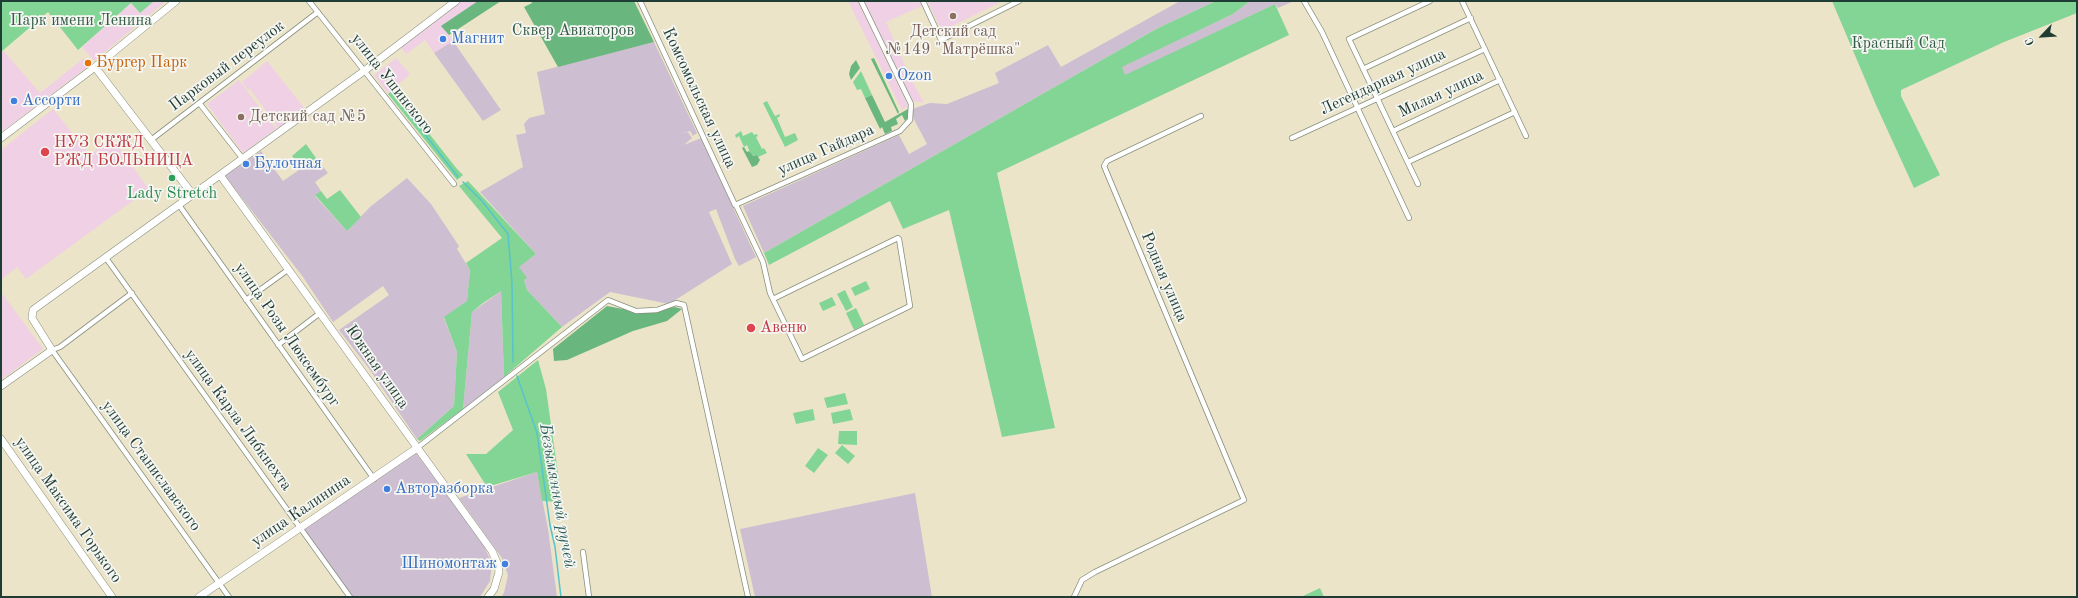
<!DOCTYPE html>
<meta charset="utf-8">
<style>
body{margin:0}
#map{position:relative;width:2078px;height:598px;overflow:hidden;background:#ece4c8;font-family:"Old Standard TT",serif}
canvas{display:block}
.frame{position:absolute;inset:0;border:2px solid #1f3d34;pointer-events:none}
.north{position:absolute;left:2022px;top:16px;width:40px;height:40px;-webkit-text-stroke:3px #f6f6f2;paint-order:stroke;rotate:245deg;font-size:11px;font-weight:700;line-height:16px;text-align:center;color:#1f3d34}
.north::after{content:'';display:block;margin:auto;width:14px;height:18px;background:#1f3d34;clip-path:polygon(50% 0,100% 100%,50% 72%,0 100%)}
</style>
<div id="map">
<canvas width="2078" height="598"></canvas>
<div class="frame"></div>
<div class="north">С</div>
</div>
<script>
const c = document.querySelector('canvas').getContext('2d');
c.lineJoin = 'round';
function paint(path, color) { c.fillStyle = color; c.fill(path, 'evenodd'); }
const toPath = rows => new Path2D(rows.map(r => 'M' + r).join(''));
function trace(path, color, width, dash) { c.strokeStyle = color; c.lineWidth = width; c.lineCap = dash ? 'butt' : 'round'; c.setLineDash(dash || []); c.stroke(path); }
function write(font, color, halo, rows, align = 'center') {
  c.font = font + ' "Old Standard TT",serif'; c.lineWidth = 3.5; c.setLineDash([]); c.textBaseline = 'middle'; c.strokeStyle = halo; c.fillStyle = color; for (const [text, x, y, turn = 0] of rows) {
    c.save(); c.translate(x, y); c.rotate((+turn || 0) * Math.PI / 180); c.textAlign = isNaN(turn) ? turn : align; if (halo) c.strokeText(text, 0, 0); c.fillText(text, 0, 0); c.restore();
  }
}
const built = toPath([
 [154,1,166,1,94,61,82,47,131,3,140,13],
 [461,1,488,1,446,30,453,41,434,53,425,40,406,54,400,46],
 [848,1,858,1,908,106,902,110],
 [866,1,921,1,922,6,886,22,908,73,924,103,912,101,864,2],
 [927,1,1003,1,942,31],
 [3,50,40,93,84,58,90,65,3,131,1,128,1,52],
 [396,58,410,74,388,94,374,75],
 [267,61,305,109,279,129,250,89,248,90,242,82],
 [239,80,276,129,243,153,207,104],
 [53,109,90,155,112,138,149,189,26,279,17,267,1,280,1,150],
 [1,292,43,349,1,380]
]);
const industrial = toPath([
 [1180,1,1216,1,1158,28,764,253,743,206,899,135,909,154,927,144,909,110,930,103,947,104,999,83,995,73,1048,45,1061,67],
 [1250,1,1294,1,1278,8,1275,4,1125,76,1121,67,1233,14],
 [453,41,501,110,483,121,434,53],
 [654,42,697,133,693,136,690,131,678,134,688,132,692,138,684,145,701,138,756,257,739,266,735,259,716,209,709,212,732,264,669,304,610,292,562,327,527,290,524,280,526,278,518,267,536,254,480,192,523,167,516,135,526,133,524,124,529,118,545,114,537,72],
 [261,151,283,181,316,158,328,173,315,182,321,191,315,196,347,231,370,207,407,178,431,204,459,246,457,249,470,270,467,301,444,318,457,352,454,406,417,439,370,370,339,330,389,295,383,286,333,322,303,277,225,176],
 [501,291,504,377,463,409,472,312],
 [415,452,480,538,492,563,490,581,480,597,352,597,303,529],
 [537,472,548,529,557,597,501,597,504,593,508,575,502,558,459,498],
 [915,493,932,597,755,597,740,529]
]);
const green = toPath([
 [1,1,154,1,140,13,131,3,78,50,48,12,1,52],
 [1216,1,1250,1,1233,14,1122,67,1125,75,1275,4,1289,35,997,173,1055,428,1002,437,949,210,903,229,890,201,769,265,764,253,1158,28],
 [1832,1,2077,1,2077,13,2004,42,1901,90,1901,96,1940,175,1914,188,1876,105],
 [861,71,872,95,865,98,861,89,857,90,853,82],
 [394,89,457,169,463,175,457,180,388,94],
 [767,101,775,116,780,114,780,116,777,118,785,137,795,133,798,140,785,147,763,103],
 [741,131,743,136,752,132,754,135,757,134,758,136,756,137,762,149,764,148,767,153,758,157,757,155,753,156,751,155,747,145,744,147,739,136,736,138,735,135],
 [306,144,316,158,302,169,292,156],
 [468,181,536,254,519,267,527,278,524,280,527,290,562,327,504,377,501,291,483,303,472,312,463,409,420,441,417,439,454,406,457,352,444,317,467,301,470,270,466,263,502,238,459,186],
 [340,190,361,217,347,231,315,195,321,191,327,199],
 [866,281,870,289,855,296,851,288],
 [845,290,853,307,846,311,837,294],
 [832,297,836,305,823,311,819,303],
 [856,308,864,325,854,330,846,313],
 [538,360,546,389,562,502,542,501,537,472,487,487,466,454,486,454,513,430,498,392],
 [845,393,848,404,827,408,824,398],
 [813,409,815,420,796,424,793,413],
 [850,409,853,420,833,424,831,413],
 [839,431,857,431,857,445,838,444],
 [842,445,855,456,848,464,835,453],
 [818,448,828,455,814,473,805,466],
 [1320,588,1324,597,1301,597]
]);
const forest = toPath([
 [478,1,501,1,449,35,441,26],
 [531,1,634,1,654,42,558,67,524,7,532,3],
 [874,58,899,112,898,114,871,59],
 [856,60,860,68,851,80,849,74,851,66],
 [872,95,885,122,908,109,909,114,907,119,905,121,902,115,896,119,898,124,891,127,892,131,885,134,882,127,880,129,865,98],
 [744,147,747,152,749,151,753,156,757,155,760,160,757,165,752,167,742,148],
 [607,306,639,312,675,307,682,309,667,321,633,331,567,360,554,361,553,349]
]);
const stream = toPath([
 [392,92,458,177],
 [463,182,482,201,508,234,512,283,513,362],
 [517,376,537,433,550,525,555,547,561,597]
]);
const street = toPath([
 [309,1,454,184],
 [640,1,735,205,900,131,910,120,911,104,861,1],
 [923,1,941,40,1019,1],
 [1304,1,1322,32,1409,218],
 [1462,1,1526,136],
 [1363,69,1471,18],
 [200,104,243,159],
 [1393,131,1500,80],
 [1292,138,1485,49],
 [151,140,318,12],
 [1408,162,1515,112],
 [1418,184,1349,39,1430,1],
 [179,205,374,479],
 [736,205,763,262,770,293,802,359,910,306,899,239,898,238,773,299],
 [106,258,350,597],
 [132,293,60,347,52,350,229,597],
 [246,300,289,269],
 [278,345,320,313],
 [417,448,608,300,636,311,657,310,676,303,684,305,748,597],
 [583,552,589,597],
 [1074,597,1082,580,1095,572,1244,500,1104,166,1107,161,1201,116]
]);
const secondary = toPath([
 [95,67,193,195],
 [1,138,95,67,176,1],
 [220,175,492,551,498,565,499,572,494,589,488,597],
 [1,386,52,350,32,318,33,310,37,307,364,71,456,1],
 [1,439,112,597],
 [199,597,417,448]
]);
const markers = [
 [953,16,4,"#8d6e63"],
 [443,39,4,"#3f7fe0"],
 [88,63,4,"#e8710a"],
 [889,76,4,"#3f7fe0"],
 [14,101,4,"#3f7fe0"],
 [241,117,4,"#8d6e63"],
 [45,152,5,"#e0444e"],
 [246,164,4,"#3f7fe0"],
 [172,178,4,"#2e9e5b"],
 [751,328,5,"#e0444e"],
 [387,489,4,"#3f7fe0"],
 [505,564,4,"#3f7fe0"]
];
const parkNames = [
 ["Парк имени Ленина",81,21],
 ["Сквер Авиаторов",573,31],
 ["Красный Сад",1898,44]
];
const educationNames = [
 ["Детский сад",953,32],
 ["№149 \"Матрёшка\"",953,50],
 ["Детский сад №5",249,117,"left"]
];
const shopNames = [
 ["Магнит",451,39],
 ["Ozon",897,76],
 ["Ассорти",22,101],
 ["Булочная",254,164],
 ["Авторазборка",395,489],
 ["Шиномонтаж",497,564,"right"]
];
const foodNames = [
 ["Бургер Парк",96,63]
];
const streetNames = [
 ["Парковый переулок",227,66,-37],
 ["Легендарная улица",1383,82,-25],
 ["улица Ушинского",392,84,52],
 ["Милая улица",1441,94,-25],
 ["Комсомольская улица",699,98,65],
 ["улица Гайдара",826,150,-24],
 ["Родная улица",1164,277,67],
 ["улица Розы Люксембург",287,335,55],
 ["Южная улица",377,367,55],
 ["улица Карла Либкнехта",238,420,54],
 ["улица Станиславского",151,466,54],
 ["улица Максима Горького",68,510,55],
 ["улица Калинина",301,511,-34]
];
const healthNames = [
 ["НУЗ СКЖД",54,143],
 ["РЖД БОЛЬНИЦА",54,161],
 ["Авеню",760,328]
];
const leisureNames = [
 ["Lady Stretch",172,194]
];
const waterNames = [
 ["Безымянный ручей",557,496,80]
];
paint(built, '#f0d0e5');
paint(industrial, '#cebed2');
paint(green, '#83d596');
paint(forest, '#6ab67f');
trace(stream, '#56c4ca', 1.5);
trace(street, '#86907e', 6);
trace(secondary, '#86907e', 8);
trace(street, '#fff', 4.5);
trace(secondary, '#fff', 7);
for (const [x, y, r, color] of markers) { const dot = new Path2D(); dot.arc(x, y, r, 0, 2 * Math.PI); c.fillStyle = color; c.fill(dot); trace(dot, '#f6f6f2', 1.5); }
write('16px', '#335b48', '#f6f6f2', parkNames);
write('16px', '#785e54', '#f6f6f2', educationNames);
write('16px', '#366cbe', '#f6f6f2', shopNames, 'left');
write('16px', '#c56008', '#f6f6f2', foodNames, 'left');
write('16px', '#1f3d34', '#f6f6f2', streetNames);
write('16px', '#be3a42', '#f6f6f2', healthNames, 'left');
write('16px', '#27864d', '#f6f6f2', leisureNames);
write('italic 17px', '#2d5f5a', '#f6f6f2', waterNames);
</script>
